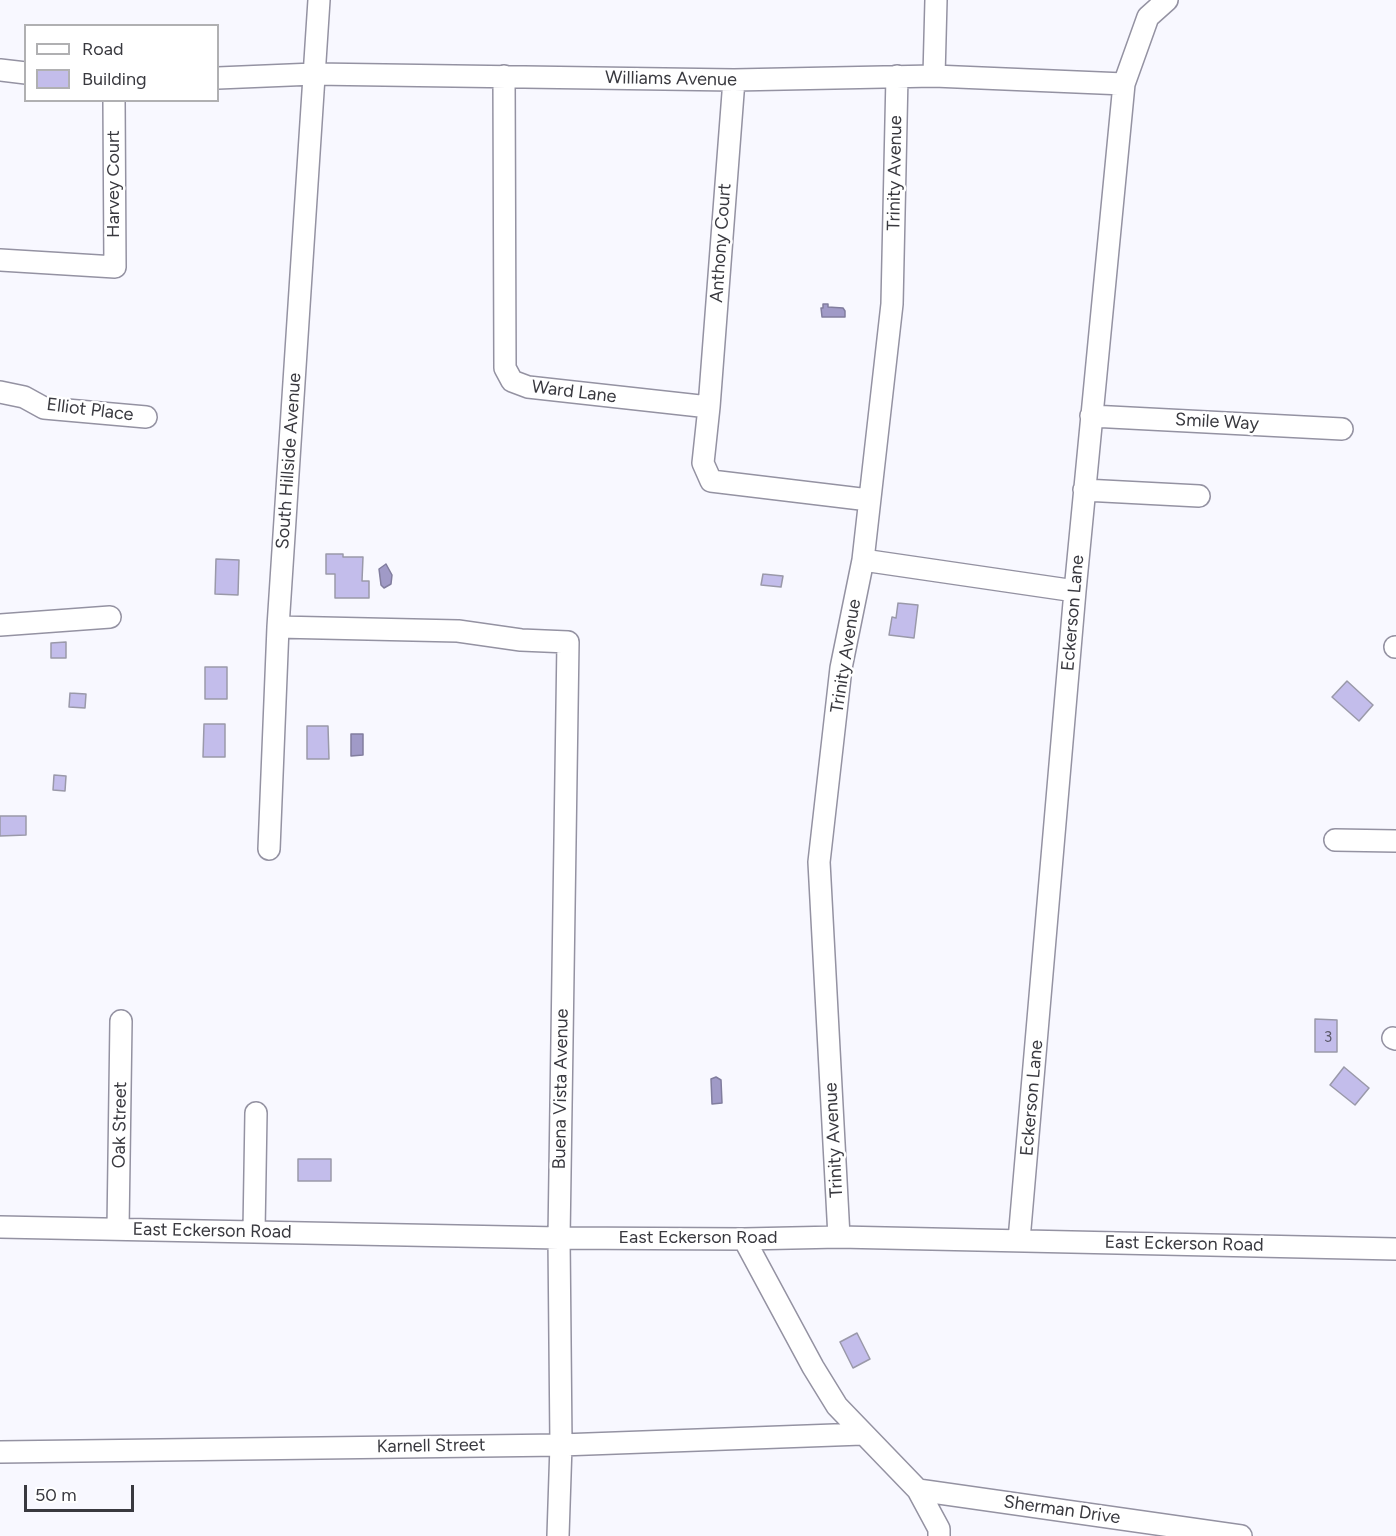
<!DOCTYPE html>
<style>
body{margin:0}
#map{position:relative;width:1396px;height:1536px;overflow:hidden;background:#f8f8ff;font-family:Figtree,sans-serif}
canvas{display:block}
.legend{position:absolute;left:24px;top:24px;width:195px;height:78px;box-sizing:border-box;background:#fff;border:2px solid #b0b0b2;margin:0;padding:8px 10px;list-style:none;font-size:18px;color:#39393f}
.legend li{display:flex;align-items:center;gap:12px;height:30px}
.legend b{width:30px;border:2px solid #b0b0b2}
.scale{position:absolute;left:24px;top:1485px;width:110px;height:27px;box-sizing:border-box;border:3px solid #39393f;border-top:0;padding-left:8px;font-size:18px;line-height:21px;white-space:nowrap;color:#39393f;-webkit-text-stroke:4px #fff;paint-order:stroke}
</style>
<div id="map">
<canvas width="1396" height="1536"></canvas>
<ul class="legend">
<li><b style="height:8px;background:#fff"></b>Road</li>
<li><b style="height:16px;background:#c3bdeb"></b>Building</li>
</ul>
<div class="scale">50 m</div>
</div>
<script>
const c = document.querySelector('canvas').getContext('2d');
c.lineJoin = 'round';
function paint(path, color) { c.fillStyle = color; c.fill(path, 'evenodd'); }
const toPath = rows => new Path2D(rows.map(r => 'M' + r).join(''));
function trace(path, color, width, dash) { c.strokeStyle = color; c.lineWidth = width; c.lineCap = dash ? 'butt' : 'round'; c.setLineDash(dash || []); c.stroke(path); }
function write(font, color, halo, rows, align = 'center') {
  c.font = font + ' Figtree,sans-serif'; c.lineWidth = 5; c.setLineDash([]); c.textBaseline = 'middle'; c.strokeStyle = halo; c.fillStyle = color; for (const [text, x, y, turn = 0] of rows) {
    c.save(); c.translate(x, y); c.rotate((+turn || 0) * Math.PI / 180); c.textAlign = isNaN(turn) ? turn : align; if (halo) c.strokeText(text, 0, 0); c.fillText(text, 0, 0); c.restore();
  }
}
const water = toPath([
 [823,304,828,304,828,307,843,308,845,311,845,317,822,317,821,308,823,308,823,304],
 [386,564,392,575,391,584,384,588,381,585,379,569,386,564],
 [351,734,363,734,363,755,351,756,351,734],
 [716,1077,721,1080,722,1103,712,1104,711,1079,716,1077]
]);
const building = toPath([
 [326,554,343,554,343,557,363,557,362,581,369,581,369,598,335,598,335,574,326,574,326,554],
 [216,559,239,560,238,595,215,594,216,559],
 [763,574,783,576,781,587,761,585,763,574],
 [898,603,918,605,914,638,889,635,892,617,896,618,898,603],
 [66,642,66,658,51,658,51,643,66,642],
 [205,667,227,667,227,699,205,699,205,667],
 [1347,681,1373,705,1359,721,1332,697,1347,681],
 [70,693,86,694,85,708,69,707,70,693],
 [204,724,225,724,225,757,203,757,204,724],
 [307,726,328,726,329,759,307,759,307,726],
 [54,775,66,776,65,791,53,790,54,775],
 [0,816,26,816,26,835,0,836,0,816],
 [1315,1019,1337,1020,1337,1052,1315,1052,1315,1019],
 [1344,1067,1369,1088,1355,1105,1330,1085,1344,1067],
 [298,1159,331,1159,331,1181,298,1181,298,1159],
 [857,1333,870,1359,853,1368,840,1342,857,1333]
]);
const minor = toPath([
 [0,70,26,73],
 [504,76,505,368,512,381,528,387,709,407],
 [934,76,936,0],
 [218,78,314,74,734,80,934,76,1124,84],
 [734,80,709,407,703,463,711,481,869,500],
 [0,260,115,267,114,100],
 [0,392,24,397,44,408,146,417],
 [1091,416,1342,429],
 [1084,490,1199,496],
 [863,560,1075,591],
 [0,625,110,617],
 [278,627,458,631,521,640,568,642,559,1238,561,1445,558,1536],
 [1395,647,1396,647],
 [1335,840,1396,841],
 [269,849,278,627,319,0],
 [1393,1038,1396,1039],
 [0,1227,559,1238,744,1239,839,1237,1396,1249],
 [118,1229,121,1021],
 [254,1231,256,1113],
 [839,1237,819,862,841,668,863,560,892,304,897,76],
 [744,1239,813,1367,837,1406,918,1490,939,1529,939,1536],
 [1019,1240,1075,591,1124,84,1148,17,1167,0],
 [0,1452,561,1445,862,1434],
 [918,1490,1241,1536]
]);
const numberNames = [
 ["3",1328,1038]
];
const streetNames = [
 ["Williams Avenue",671,79,1],
 ["Trinity Avenue",895,173,-89],
 ["Harvey Court",114,184,-90],
 ["Anthony Court",721,243,-86],
 ["Ward Lane",574,392,7],
 ["Elliot Place",90,410,7],
 ["Smile Way",1217,422,3],
 ["South Hillside Avenue",289,461,-86],
 ["Eckerson Lane",1073,613,-85],
 ["Trinity Avenue",846,656,-81],
 ["Buena Vista Avenue",561,1089,-89],
 ["Eckerson Lane",1032,1098,-85],
 ["Oak Street",120,1125,-89],
 ["Trinity Avenue",834,1140,-93],
 ["East Eckerson Road",212,1231,1],
 ["East Eckerson Road",698,1238],
 ["East Eckerson Road",1184,1244,1],
 ["Karnell Street",431,1446,-1],
 ["Sherman Drive",1062,1510,8]
];
paint(water, '#a09ac7');
trace(water, '#817d9e', 1.5);
paint(building, '#c3bdeb');
trace(building, '#9a99a9', 1.5);
trace(minor, '#9492a2', 24);
trace(minor, '#fff', 21);
write('15px', '#5c5a6a', null, numberNames);
write('18px', '#39393f', '#fff', streetNames);
</script>
